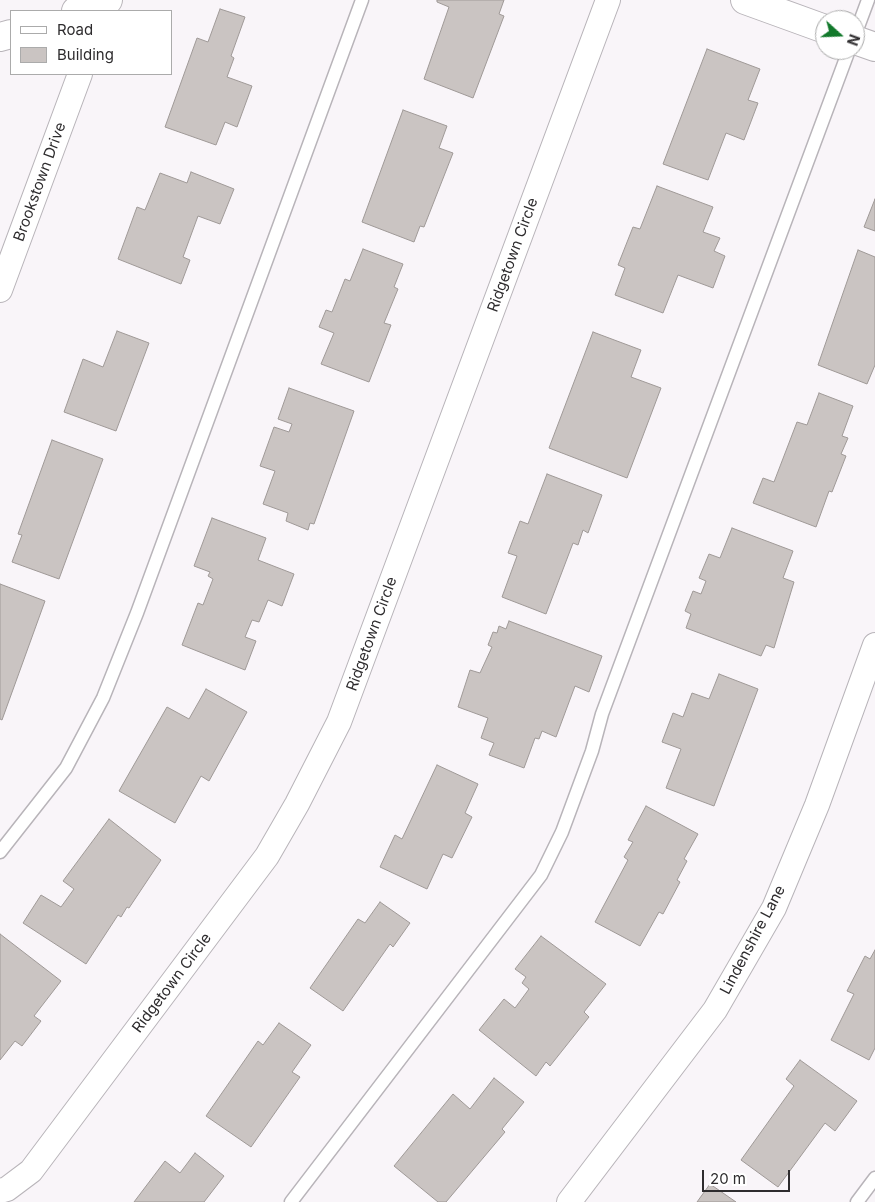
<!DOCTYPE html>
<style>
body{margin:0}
#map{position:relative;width:875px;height:1202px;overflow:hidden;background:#f9f5f9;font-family:Inter,sans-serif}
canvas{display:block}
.legend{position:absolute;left:10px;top:10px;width:162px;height:65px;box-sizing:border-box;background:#fff;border:1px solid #ababab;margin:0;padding:6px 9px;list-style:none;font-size:15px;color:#2e2c2e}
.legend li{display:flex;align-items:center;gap:10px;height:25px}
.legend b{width:25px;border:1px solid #ababab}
.north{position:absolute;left:815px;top:10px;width:50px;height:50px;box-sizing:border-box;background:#fff;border:1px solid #ababab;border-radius:50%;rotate:110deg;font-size:14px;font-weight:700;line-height:20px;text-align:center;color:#2e2c2e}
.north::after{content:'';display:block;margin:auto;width:18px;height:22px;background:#12792b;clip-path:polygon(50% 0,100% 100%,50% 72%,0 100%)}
.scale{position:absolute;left:702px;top:1170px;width:88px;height:22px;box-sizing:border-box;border:2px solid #2e2c2e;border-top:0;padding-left:6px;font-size:15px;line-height:18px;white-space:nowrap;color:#2e2c2e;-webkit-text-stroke:4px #fff;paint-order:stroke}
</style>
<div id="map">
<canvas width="875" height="1202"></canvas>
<ul class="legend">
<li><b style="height:6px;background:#fff"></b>Road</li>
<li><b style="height:14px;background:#cac4c2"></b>Building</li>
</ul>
<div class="north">N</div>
<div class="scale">20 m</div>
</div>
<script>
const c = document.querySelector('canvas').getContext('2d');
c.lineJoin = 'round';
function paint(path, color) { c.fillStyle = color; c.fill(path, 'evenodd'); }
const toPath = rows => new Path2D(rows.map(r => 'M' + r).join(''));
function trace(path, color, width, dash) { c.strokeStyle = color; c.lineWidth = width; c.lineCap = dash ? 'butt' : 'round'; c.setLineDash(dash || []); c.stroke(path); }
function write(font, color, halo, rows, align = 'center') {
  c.font = font + ' Inter,sans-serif'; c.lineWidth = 4.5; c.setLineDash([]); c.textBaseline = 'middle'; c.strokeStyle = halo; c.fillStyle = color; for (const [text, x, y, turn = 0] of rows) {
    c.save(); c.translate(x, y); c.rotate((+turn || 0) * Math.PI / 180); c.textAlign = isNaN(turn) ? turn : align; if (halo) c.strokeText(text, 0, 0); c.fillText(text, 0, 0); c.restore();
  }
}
const building = toPath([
 [437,0,504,0,499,14,504,16,473,98,424,79,449,7,437,2,437,0],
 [220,9,245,17,231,56,234,58,227,77,252,86,237,127,225,122,216,145,165,127,197,38,208,42,220,9],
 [707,49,760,69,748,100,758,103,744,140,726,133,708,180,663,164,707,49],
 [403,110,447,126,439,148,453,153,424,227,420,226,414,242,362,222,403,110],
 [191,172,234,189,220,224,198,216,183,257,190,260,181,284,118,259,137,207,145,210,160,173,187,183,191,172],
 [657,186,713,207,703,232,720,238,714,251,725,256,713,288,678,275,663,313,615,295,625,268,618,265,633,227,640,229,657,186],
 [875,199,875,231,864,227,875,199],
 [363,249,403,264,394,287,398,289,384,323,391,325,369,382,321,364,334,333,319,327,326,310,332,312,345,279,350,281,363,249],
 [858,250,875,257,875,365,867,384,818,365,858,250],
 [117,331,149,343,116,431,64,412,83,359,103,367,117,331],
 [593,332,641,350,631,377,661,388,627,478,549,448,593,332],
 [289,388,354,411,314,524,310,523,308,530,286,521,288,513,263,504,275,471,260,466,274,427,289,432,292,424,278,419,289,388],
 [819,393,853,406,842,436,848,438,841,454,846,456,832,492,829,491,816,527,753,503,763,478,774,482,797,422,807,425,819,393],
 [52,440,103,459,59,579,12,562,22,535,18,534,52,440],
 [547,474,602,495,588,533,583,530,578,545,573,543,546,614,502,597,517,556,508,553,520,521,528,524,547,474],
 [212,518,266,538,258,560,294,574,282,606,268,600,259,622,252,620,245,637,256,641,245,670,182,645,198,603,203,605,213,579,208,576,210,572,194,566,212,518],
 [732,528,793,551,783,578,794,582,774,648,766,645,761,656,686,628,691,614,685,611,693,591,701,594,706,581,699,578,709,554,720,558,732,528],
 [0,584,45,601,2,720,0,719,0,584],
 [509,621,602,656,589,692,575,686,556,737,542,731,539,739,535,738,524,768,489,755,494,743,481,738,488,718,458,707,470,670,480,673,492,647,488,645,493,632,497,633,499,626,506,629,509,621],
 [719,674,758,689,714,806,666,788,681,749,662,742,673,713,683,717,692,693,709,699,719,674],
 [206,689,247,712,209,781,201,776,175,823,119,791,167,707,189,719,206,689],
 [437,765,478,784,465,813,472,817,452,858,443,854,427,889,380,867,395,835,402,839,437,765],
 [646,806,698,834,684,859,687,861,677,880,680,882,663,914,659,912,640,946,595,922,628,860,624,857,633,842,628,840,646,806],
 [109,819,161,860,129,908,127,907,121,917,118,915,86,964,23,923,41,895,61,907,74,889,63,881,109,819],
 [380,902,410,923,393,947,390,944,343,1011,310,988,358,919,365,923,380,902],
 [0,934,61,981,34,1016,41,1021,22,1046,15,1041,0,1060,0,934],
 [541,936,606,984,584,1012,589,1017,550,1066,546,1062,536,1076,479,1030,504,999,515,1008,529,989,522,983,526,977,515,969,541,936],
 [875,950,875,1048,869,1060,831,1040,854,994,847,991,865,956,870,959,875,950],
 [279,1023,311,1045,292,1072,300,1077,251,1147,206,1116,258,1041,263,1045,279,1023],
 [800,1060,857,1101,835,1131,825,1123,778,1187,741,1160,794,1086,786,1079,800,1060],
 [494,1078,524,1102,502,1129,505,1132,446,1202,438,1202,394,1166,453,1094,470,1109,494,1078],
 [195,1153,224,1176,204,1202,134,1202,165,1161,180,1173,195,1153],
 [710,1184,736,1202,697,1202,710,1184]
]);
const lane = toPath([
 [855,35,868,0],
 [0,852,66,768,103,698,137,613,362,0],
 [291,1202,541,875,562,832,592,751,602,714,849,50],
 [857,1202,875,1178]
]);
const street = toPath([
 [0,290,80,74],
 [0,1191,7,1189,31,1171,267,856,297,804,339,722,608,0],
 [569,1202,715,1010,774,908,817,805,875,645]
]);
const secondary = toPath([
 [745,0,825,29],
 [76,11,108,0],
 [0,37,11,34],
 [855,40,875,47]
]);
const streetNames = [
 ["Brookstown Drive",40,182,-70],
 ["Ridgetown Circle",513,255,-70],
 ["Ridgetown Circle",372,634,-70],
 ["Lindenshire Lane",753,940,-62],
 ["Ridgetown Circle",172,983,-53]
];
paint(building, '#cac4c2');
trace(building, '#9f9997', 1);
trace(lane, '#b8b4b9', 15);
trace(street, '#b8b4b9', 26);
trace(secondary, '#b8b4b9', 30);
trace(lane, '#fff', 12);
trace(street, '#fff', 24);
trace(secondary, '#fff', 28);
write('15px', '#2e2c2e', '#fff', streetNames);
</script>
